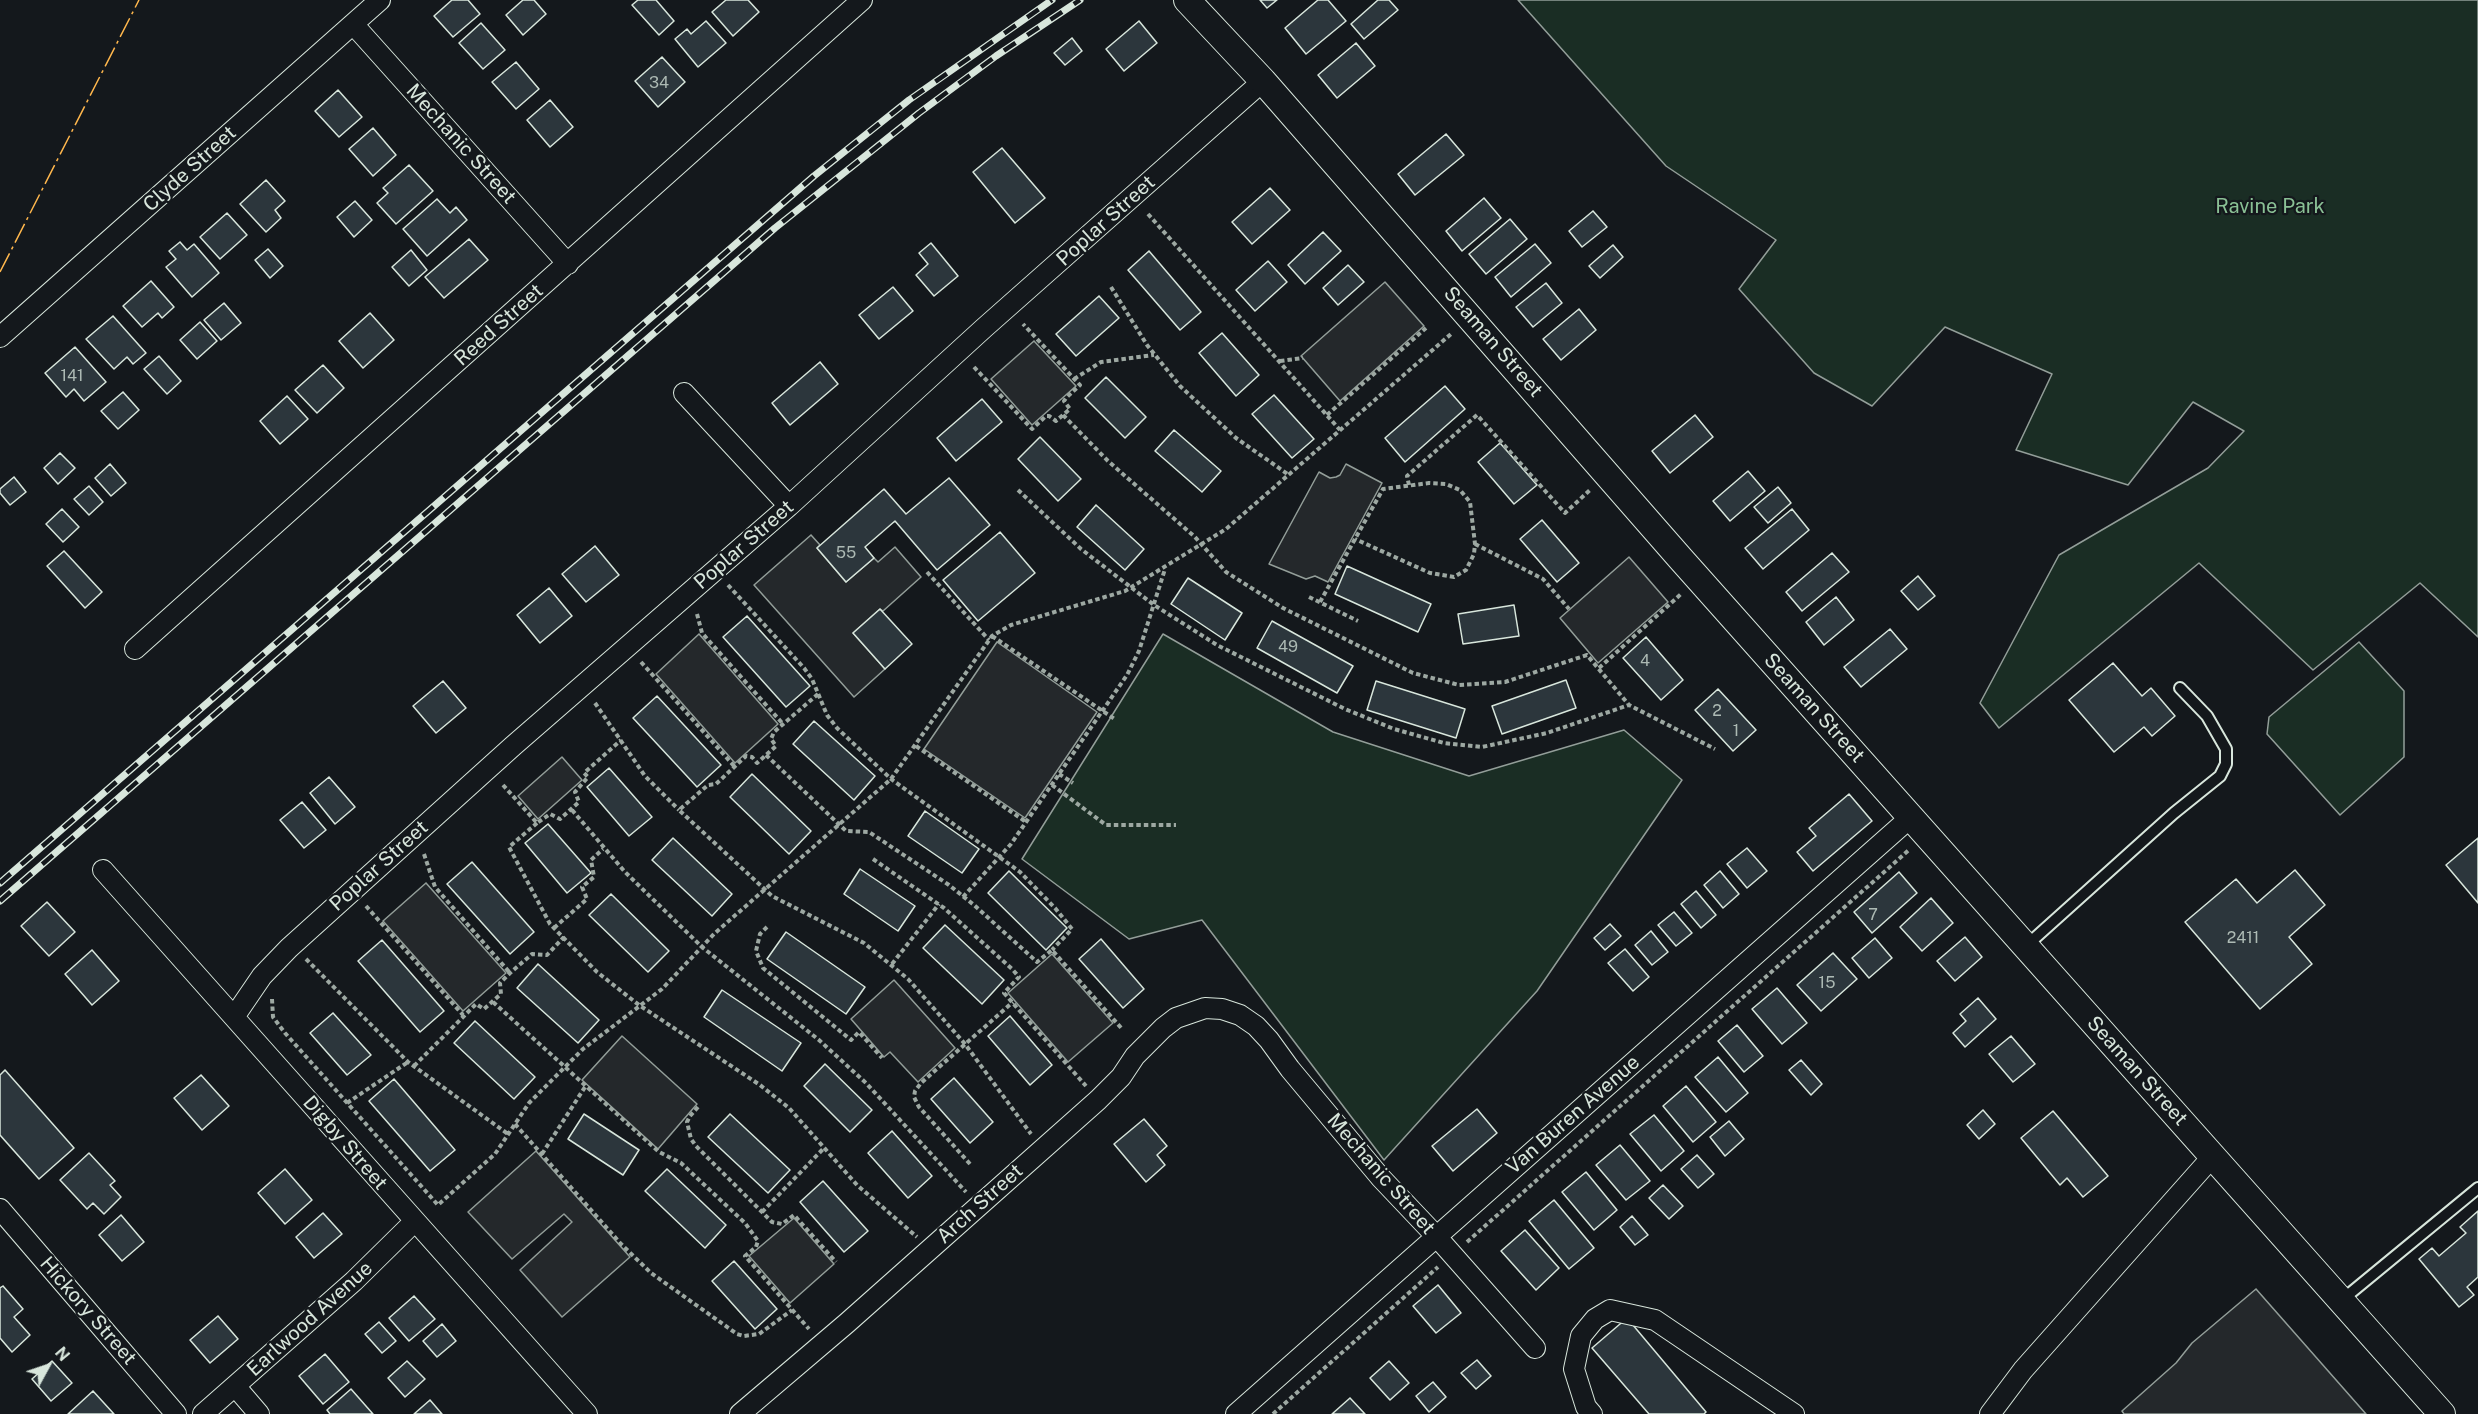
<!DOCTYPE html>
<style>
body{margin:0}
#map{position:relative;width:2478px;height:1414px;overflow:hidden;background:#14181c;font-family:"Public Sans",sans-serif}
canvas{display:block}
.north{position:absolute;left:18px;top:1336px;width:60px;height:60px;-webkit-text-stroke:4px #14181c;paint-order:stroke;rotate:50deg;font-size:16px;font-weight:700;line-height:24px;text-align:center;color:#d8e6dc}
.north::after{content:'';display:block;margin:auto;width:21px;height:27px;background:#d8e6dc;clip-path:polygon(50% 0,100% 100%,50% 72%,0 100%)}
</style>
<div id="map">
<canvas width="2478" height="1414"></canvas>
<div class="north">N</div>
</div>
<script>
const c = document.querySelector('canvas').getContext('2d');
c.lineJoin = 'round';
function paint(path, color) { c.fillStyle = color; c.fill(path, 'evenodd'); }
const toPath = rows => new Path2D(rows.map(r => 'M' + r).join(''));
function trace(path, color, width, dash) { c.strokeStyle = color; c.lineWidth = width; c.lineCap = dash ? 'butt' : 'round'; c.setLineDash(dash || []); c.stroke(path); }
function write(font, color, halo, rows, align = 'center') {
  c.font = font + ' "Public Sans",sans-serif'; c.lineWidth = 4.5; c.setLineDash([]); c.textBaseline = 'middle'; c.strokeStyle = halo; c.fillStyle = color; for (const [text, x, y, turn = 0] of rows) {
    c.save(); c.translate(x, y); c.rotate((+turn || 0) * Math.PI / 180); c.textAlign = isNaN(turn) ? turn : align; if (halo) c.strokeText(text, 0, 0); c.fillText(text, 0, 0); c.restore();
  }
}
const green = toPath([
 [1518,0,2478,0,2478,637,2420,583,2313,670,2199,563,1999,728,1980,703,2059,555,2208,468,2244,431,2193,402,2128,485,2016,450,2052,374,1945,327,1872,406,1814,373,1739,289,1776,240,1666,166,1518,0],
 [1163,634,1333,732,1469,776,1624,730,1682,780,1537,991,1384,1160,1202,920,1129,939,1022,859,1163,634],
 [2359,642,2404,691,2404,757,2340,815,2267,734,2269,717,2359,642]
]);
const parking = toPath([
 [1385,282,1424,326,1340,401,1301,356,1385,282],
 [1034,341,1076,386,1032,425,991,379,1034,341],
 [1346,464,1382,483,1328,582,1315,576,1306,579,1269,564,1319,472,1330,478,1336,477,1340,475,1346,464],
 [811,535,820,545,817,548,846,582,874,558,878,562,895,547,921,577,883,611,880,609,853,633,885,669,854,697,754,585,811,535],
 [1629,557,1668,602,1598,663,1560,618,1629,557],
 [699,634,778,724,735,763,656,674,699,634],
 [997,642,1097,712,1025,818,924,749,997,642],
 [562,757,582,780,538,819,518,796,562,757],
 [426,883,506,973,463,1011,383,921,426,883],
 [1052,954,1113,1023,1068,1062,1008,993,1052,954],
 [894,980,955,1048,918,1082,890,1052,884,1057,851,1019,894,980],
 [622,1036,697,1104,658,1149,582,1080,622,1036],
 [536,1151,630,1257,562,1317,520,1270,572,1222,564,1214,512,1259,468,1212,536,1151],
 [794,1218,834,1264,790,1303,749,1256,794,1218],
 [2256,1289,2366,1414,2124,1414,2122,1411,2176,1363,2192,1343,2256,1289]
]);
const building = toPath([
 [452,0,468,0,480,14,453,37,434,16,452,0],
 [523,0,534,0,546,14,523,35,506,15,523,0],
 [638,0,656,0,674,21,659,35,632,5,638,0],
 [726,0,748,0,759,12,733,36,712,12,726,0],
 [1260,0,1277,0,1267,8,1260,0],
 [1318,0,1328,0,1346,21,1306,54,1285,28,1318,0],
 [1378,0,1389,0,1398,10,1364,39,1351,24,1378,0],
 [706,21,726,43,698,67,675,39,687,29,691,34,706,21],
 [1139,21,1157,43,1124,71,1106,49,1139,21],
 [481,23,505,50,483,69,459,43,481,23],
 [1072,38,1082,51,1065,65,1054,53,1072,38],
 [1356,43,1375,66,1337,98,1318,75,1356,43],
 [662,57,685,82,658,107,635,81,662,57],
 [516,62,539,89,516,109,492,82,516,62],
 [338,90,362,117,339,137,315,111,338,90],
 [550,100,573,127,550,147,527,120,550,100],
 [373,128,396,155,373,176,349,149,373,128],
 [1446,134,1464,155,1415,195,1398,174,1446,134],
 [1002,148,1045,198,1015,223,973,172,1002,148],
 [409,165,433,191,396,224,377,203,388,193,383,188,409,165],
 [266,180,285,201,275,210,281,218,266,232,240,204,266,180],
 [1270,188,1290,210,1252,244,1232,222,1270,188],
 [1484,198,1501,218,1462,251,1446,231,1484,198],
 [437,199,450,213,456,207,467,220,427,256,403,229,437,199],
 [355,201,372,220,354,237,337,217,355,201],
 [1593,211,1607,227,1582,247,1569,231,1593,211],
 [227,213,247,235,220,259,200,237,227,213],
 [1510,219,1527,239,1486,274,1469,254,1510,219],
 [1323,232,1341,251,1305,284,1288,265,1323,232],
 [469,239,488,260,444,298,425,277,469,239],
 [180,242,187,250,194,244,219,273,192,297,166,267,176,259,169,251,180,242],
 [931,243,958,276,934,296,916,275,928,264,919,253,931,243],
 [1535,244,1551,263,1511,297,1495,277,1535,244],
 [1613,245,1623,257,1600,278,1589,266,1613,245],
 [268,249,283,266,270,278,255,260,268,249],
 [411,250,427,270,409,286,392,267,411,250],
 [1149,251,1201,312,1180,330,1128,270,1149,251],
 [1268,261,1287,282,1255,311,1236,290,1268,261],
 [1348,265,1364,282,1338,305,1323,288,1348,265],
 [151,281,174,307,162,318,158,313,142,327,123,306,151,281],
 [1546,283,1562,303,1533,327,1516,307,1546,283],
 [893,287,913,311,879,339,859,315,893,287],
 [1099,296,1119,318,1076,356,1056,334,1099,296],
 [224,303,241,323,221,340,204,320,224,303],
 [1579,309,1596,330,1561,360,1543,339,1579,309],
 [370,313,394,340,363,368,339,341,370,313],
 [113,316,146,353,133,364,127,357,114,369,86,339,113,316],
 [200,322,217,341,197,359,180,340,200,322],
 [1222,333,1259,375,1236,396,1199,353,1222,333],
 [75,347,106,382,84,401,74,389,66,397,45,373,75,347],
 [159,356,181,381,167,394,144,369,159,356],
 [820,362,838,384,790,425,772,403,820,362],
 [323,365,344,388,317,413,295,390,323,365],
 [1106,377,1146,417,1125,438,1085,398,1106,377],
 [1445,386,1465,409,1405,462,1385,438,1445,386],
 [123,392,139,410,118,429,101,411,123,392],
 [1274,395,1314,439,1292,458,1252,414,1274,395],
 [287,396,308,419,280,444,260,421,287,396],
 [982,399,1002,422,956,461,937,438,982,399],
 [1695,415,1713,437,1670,473,1652,451,1695,415],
 [1174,430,1221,471,1202,492,1155,451,1174,430],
 [1040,437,1081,479,1058,501,1018,459,1040,437],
 [1500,443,1537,485,1514,504,1478,462,1500,443],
 [60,453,75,468,58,484,44,468,60,453],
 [110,464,126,483,111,496,95,478,110,464],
 [1748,471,1765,491,1730,521,1713,501,1748,471],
 [14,477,26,492,10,505,0,493,0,489,14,477],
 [949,478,990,525,937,570,895,521,865,547,874,558,846,582,817,548,884,489,906,514,949,478],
 [89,486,103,502,89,515,74,499,89,486],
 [1778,487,1791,503,1768,523,1754,507,1778,487],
 [1096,505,1144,549,1125,570,1077,527,1096,505],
 [62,509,79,527,63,542,46,524,62,509],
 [1792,509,1809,530,1763,569,1745,548,1792,509],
 [1542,520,1579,563,1557,582,1520,539,1542,520],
 [1000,532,1035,573,978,621,943,580,1000,532],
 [595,546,619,575,586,602,562,574,595,546],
 [64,551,102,592,85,608,47,566,64,551],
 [1832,553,1849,572,1802,611,1786,592,1832,553],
 [1347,566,1431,604,1418,632,1335,594,1347,566],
 [1918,576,1935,596,1918,610,1901,591,1918,576],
 [1188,578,1242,613,1225,640,1171,604,1188,578],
 [549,588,572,616,540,643,517,615,549,588],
 [1836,597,1854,620,1824,645,1806,622,1836,597],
 [1514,605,1519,636,1463,644,1458,614,1514,605],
 [880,609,912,644,885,669,853,633,880,609],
 [747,616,810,686,786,707,723,637,747,616],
 [1272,621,1353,666,1337,693,1257,648,1272,621],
 [1890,629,1907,649,1861,687,1844,667,1890,629],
 [1646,637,1683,680,1661,700,1623,658,1646,637],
 [2113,663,2142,696,2151,688,2175,716,2152,736,2144,727,2114,752,2069,700,2113,663],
 [1566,680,1576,708,1502,734,1492,706,1566,680],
 [443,681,466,708,436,733,413,706,443,681],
 [1376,681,1465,709,1456,738,1367,710,1376,681],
 [1718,689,1756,730,1733,751,1695,710,1718,689],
 [657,696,721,765,697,787,633,718,657,696],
 [814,721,875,776,854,800,793,744,814,721],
 [609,768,652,817,629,836,587,787,609,768],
 [752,774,811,831,789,854,730,797,752,774],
 [329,777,355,807,335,824,310,793,329,777],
 [1849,794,1872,821,1813,871,1797,852,1816,836,1809,828,1849,794],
 [302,802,326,830,304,848,280,820,302,802],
 [925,811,979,849,962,873,908,836,925,811],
 [548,824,591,873,567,893,525,843,548,824],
 [673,838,732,894,712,916,652,860,673,838],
 [2478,838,2478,903,2446,865,2478,838],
 [1747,848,1767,871,1747,888,1727,864,1747,848],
 [472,862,534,932,510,954,447,884,472,862],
 [860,869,915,906,898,931,844,894,860,869],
 [2295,870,2325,905,2289,937,2312,964,2260,1009,2185,922,2236,879,2257,903,2295,870],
 [1009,871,1067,928,1046,950,988,893,1009,871],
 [1720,871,1739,894,1723,908,1704,885,1720,871],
 [1899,872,1917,893,1872,933,1854,912,1899,872],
 [1696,891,1716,915,1701,928,1681,904,1696,891],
 [611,894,669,951,648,972,589,915,611,894],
 [1931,898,1953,923,1922,951,1900,927,1931,898],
 [47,902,75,932,49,956,21,926,47,902],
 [1674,912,1692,933,1676,946,1658,925,1674,912],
 [1610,924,1621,936,1605,950,1594,938,1610,924],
 [945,925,1004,980,982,1004,923,948,945,925],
 [1651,931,1668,952,1652,965,1635,945,1651,931],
 [786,932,865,987,846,1014,767,959,786,932],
 [1965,937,1982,957,1955,981,1937,961,1965,937],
 [1875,938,1892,958,1869,978,1852,958,1875,938],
 [1101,939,1144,989,1123,1008,1079,959,1101,939],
 [382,940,444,1011,420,1032,358,961,382,940],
 [1625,949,1649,977,1633,991,1608,963,1625,949],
 [92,950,119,981,92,1005,65,974,92,950],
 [1833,953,1857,979,1821,1011,1797,985,1833,953],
 [538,964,599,1020,578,1043,517,988,538,964],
 [1777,988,1807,1023,1782,1044,1752,1009,1777,988],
 [722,990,801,1043,782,1071,704,1017,722,990],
 [1978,998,1996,1019,1965,1047,1953,1033,1966,1021,1960,1014,1978,998],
 [333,1013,371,1055,347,1075,310,1033,333,1013],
 [1010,1016,1052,1065,1030,1085,988,1036,1010,1016],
 [475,1021,535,1077,514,1099,454,1043,475,1021],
 [1737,1025,1763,1056,1744,1072,1718,1041,1737,1025],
 [2011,1036,2035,1064,2013,1082,1989,1054,2011,1036],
 [1718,1057,1748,1093,1726,1112,1695,1077,1718,1057],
 [1801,1060,1822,1084,1811,1095,1789,1070,1801,1060],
 [825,1064,872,1110,850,1132,804,1086,825,1064],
 [5,1070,74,1148,39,1179,0,1135,0,1075,5,1070],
 [201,1075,229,1106,202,1130,174,1098,201,1075],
 [954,1078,993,1122,970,1143,931,1099,954,1078],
 [394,1079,455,1150,430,1171,369,1101,394,1079],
 [1686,1086,1716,1122,1693,1142,1663,1106,1686,1086],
 [1477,1109,1497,1133,1453,1171,1432,1146,1477,1109],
 [1983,1110,1995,1124,1979,1139,1967,1125,1983,1110],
 [2053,1111,2108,1176,2083,1197,2067,1178,2060,1185,2021,1138,2053,1111],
 [584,1114,639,1150,623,1175,568,1139,584,1114],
 [730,1114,790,1170,768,1193,708,1137,730,1114],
 [1654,1115,1684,1151,1661,1171,1630,1134,1654,1115],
 [1144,1119,1167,1146,1157,1155,1165,1165,1146,1182,1114,1144,1144,1119],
 [1729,1121,1744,1139,1725,1156,1710,1137,1729,1121],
 [892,1131,932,1176,908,1198,868,1153,892,1131],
 [1620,1145,1650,1181,1626,1200,1596,1165,1620,1145],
 [89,1153,115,1181,110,1185,121,1197,104,1214,93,1203,87,1209,60,1180,89,1153],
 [1697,1155,1714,1174,1698,1188,1681,1169,1697,1155],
 [285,1169,312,1200,285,1224,258,1193,285,1169],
 [667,1169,726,1225,705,1248,645,1191,667,1169],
 [1586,1172,1617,1210,1594,1230,1562,1192,1586,1172],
 [823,1181,868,1231,844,1252,800,1202,823,1181],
 [1663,1185,1683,1206,1669,1219,1649,1198,1663,1185],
 [1554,1200,1594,1248,1569,1269,1529,1221,1554,1200],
 [2478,1211,2478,1277,2467,1287,2474,1295,2459,1307,2419,1259,2432,1248,2439,1256,2466,1233,2460,1227,2478,1211],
 [323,1213,342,1234,314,1258,296,1237,323,1213],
 [121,1215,144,1242,122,1261,99,1235,121,1215],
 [1632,1216,1648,1235,1635,1245,1620,1227,1632,1216],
 [1525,1230,1559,1268,1536,1290,1501,1251,1525,1230],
 [734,1261,777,1309,755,1329,712,1281,734,1261],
 [1438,1285,1461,1313,1436,1333,1413,1306,1438,1285],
 [3,1286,23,1309,14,1317,30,1335,12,1352,0,1338,0,1288,3,1286],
 [414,1296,435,1319,409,1341,389,1318,414,1296],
 [218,1316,238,1339,210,1363,190,1340,218,1316],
 [1627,1318,1706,1412,1704,1414,1649,1414,1592,1348,1627,1318],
 [379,1322,396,1341,382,1353,365,1334,379,1322],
 [442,1324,456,1341,437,1357,423,1341,442,1324],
 [325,1354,349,1382,323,1404,299,1376,325,1354],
 [1477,1360,1491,1376,1476,1389,1461,1373,1477,1360],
 [52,1361,72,1383,51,1401,32,1379,52,1361],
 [407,1361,425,1379,405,1397,388,1378,407,1361],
 [1389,1361,1409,1383,1390,1400,1370,1378,1389,1361],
 [1433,1382,1446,1397,1429,1412,1416,1396,1433,1382],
 [351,1389,373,1414,330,1414,327,1410,351,1389],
 [93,1391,114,1414,68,1414,93,1391],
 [1350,1398,1365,1414,1332,1414,1350,1398],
 [430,1400,442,1414,414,1414,430,1400]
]);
const path = toPath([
 [1148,214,1340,430],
 [1111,287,1147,345,1180,386,1236,438,1289,475],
 [1280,361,1303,358],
 [974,367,1032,429,1046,416,1049,416,1056,421,1070,409,1064,401,1066,398,1080,385,1023,324],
 [1074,379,1101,362,1154,355],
 [1063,415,1108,461,1195,537,1226,572,1283,608,1413,673,1459,685,1505,682,1587,655,1629,705,1715,749],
 [1327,415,1426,328],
 [1409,485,1407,476,1477,415,1565,513,1590,490],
 [1018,490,1081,549,1154,605,1217,645,1345,709,1394,729,1444,743,1482,747,1547,733,1629,705],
 [1475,544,1543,579,1569,609],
 [927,572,989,640],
 [728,585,804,668,812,679,827,715,837,728,891,779,1020,872,1055,908,1072,929,1052,950],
 [1309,597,1358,621],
 [1320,602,1355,539,1383,489,1429,483,1446,484,1460,490,1470,502,1475,544,1474,554,1466,570,1454,577,1430,573,1355,539],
 [697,614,702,633,783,724],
 [992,636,1116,720],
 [641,662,735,767],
 [1599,668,1681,594],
 [818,694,774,732,771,739,776,746,757,763,752,757,746,756,716,784,708,785,679,810,772,896,864,943,908,979,965,1044,1031,1134],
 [595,703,645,776,679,810],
 [916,746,1026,822],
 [766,755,846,831,869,832,949,885,974,905,1037,962,1052,950,1123,1030],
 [1059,774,1073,783],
 [503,785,537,823,550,814,560,819,579,802,575,792,588,777,584,773,621,740],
 [1052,785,1106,825,1176,825],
 [572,810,625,872,702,947,819,1040,866,1083,966,1192],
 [537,823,509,847,550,924,597,972,639,1005,760,1085,789,1108,857,1185,917,1237],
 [424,854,435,887,510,973],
 [873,859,944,908,1012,969,1019,977,1004,993,1086,1086],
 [963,897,1011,844,1127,675,1139,651,1165,569],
 [366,906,463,1015],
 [767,927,760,934,756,951,763,968,851,1040,859,1032,882,1058],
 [554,928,587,899,582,887,594,877,591,860,603,849],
 [306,959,408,1062,508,1134],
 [892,964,939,904],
 [272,999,273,1017,285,1033,438,1205,495,1154,529,1103,583,1049,662,989,715,933,891,779,992,636,1011,625,1125,591,1226,529,1451,334],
 [493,1002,659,1152,681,1163,745,1223,758,1241,756,1247,745,1256,809,1329],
 [414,1066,476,1004,484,1009,501,994,500,983,510,973,532,954,547,955,564,937],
 [347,1103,408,1062],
 [698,1107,690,1116,687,1122,691,1139,696,1146,772,1222,782,1224,794,1215,836,1262],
 [515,1124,621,1244,651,1273,737,1334,744,1336,759,1334,792,1310],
 [542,1154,585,1087],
 [970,1164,919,1107,914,1097,915,1091,921,1083,1013,1002],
 [762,1212,824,1148],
 [1467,1242,1910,849],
 [1273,1414,1438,1267]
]);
const service = toPath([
 [2026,946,2174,813,2220,776,2226,764,2226,749,2207,716,2180,688],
 [2342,1300,2478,1188]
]);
const minor = toPath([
 [353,24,568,264],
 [0,337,380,0],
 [684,393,789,506],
 [135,649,862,0],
 [103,870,587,1414],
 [234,1017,262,976,289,948,513,746,789,506,984,328,1263,81],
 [0,1209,176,1414],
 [235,1386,259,1414],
 [203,1414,354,1281,415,1221],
 [740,1414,847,1323,1098,1100,1121,1077,1135,1056,1163,1028,1176,1018,1205,1008,1222,1009,1240,1015,1256,1026,1269,1040,1290,1069,1381,1178,1436,1236,1535,1348],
 [1236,1414,1911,817],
 [1592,1414,1586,1407,1574,1369,1581,1336,1595,1319,1610,1310,1655,1320,1794,1414],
 [1990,1414,2023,1370,2213,1156]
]);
const tertiary = toPath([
 [1187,0,1263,81,1680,558,2442,1414]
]);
const rail = toPath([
 [0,883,814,176,909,100,1052,0],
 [0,901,775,228,919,113,996,56,1080,0]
]);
const power = toPath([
 [0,272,139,0]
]);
const numberNames = [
 ["34",659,83],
 ["141",72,376],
 ["55",846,553],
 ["49",1288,647],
 ["4",1645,661],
 ["2",1717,711],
 ["1",1736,731],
 ["7",1873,915],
 ["2411",2243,938],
 ["15",1827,983]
];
const streetNames = [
 ["Mechanic Street",461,144,48],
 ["Clyde Street",190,169,-42],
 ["Poplar Street",1106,221,-42],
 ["Reed Street",499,325,-42],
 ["Seaman Street",1493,342,49],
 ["Poplar Street",744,545,-41],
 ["Seaman Street",1814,708,48],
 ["Poplar Street",379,866,-42],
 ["Seaman Street",2137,1071,48],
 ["Van Buren Avenue",1573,1115,-41],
 ["Digby Street",345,1143,49],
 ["Mechanic Street",1381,1174,49],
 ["Arch Street",980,1204,-42],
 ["Hickory Street",88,1311,49],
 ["Earlwood Avenue",310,1319,-42]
];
const parkNames = [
 ["Ravine Park",2270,207]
];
paint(green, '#1a2d24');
trace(green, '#939e99', 1.5);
paint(parking, '#24282b');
trace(parking, '#939e99', 1.5);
paint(building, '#2c363c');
trace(building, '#d8e6dc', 1.5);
trace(service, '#d8e6dc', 14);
trace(minor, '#d8e6dc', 22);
trace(tertiary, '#d8e6dc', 28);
trace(path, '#9da8a2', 4, [4.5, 3]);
trace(service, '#14181c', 10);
trace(minor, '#14181c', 20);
trace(tertiary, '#14181c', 26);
trace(rail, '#d8e6dc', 7);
trace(rail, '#14181c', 4.5, [14]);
trace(power, '#ffb74d', 1.5, [21, 4.5, 3, 4.5]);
write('16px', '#adbab4', null, numberNames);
write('20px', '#d8e6dc', '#14181c', streetNames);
write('20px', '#8ac095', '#14181c', parkNames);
</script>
